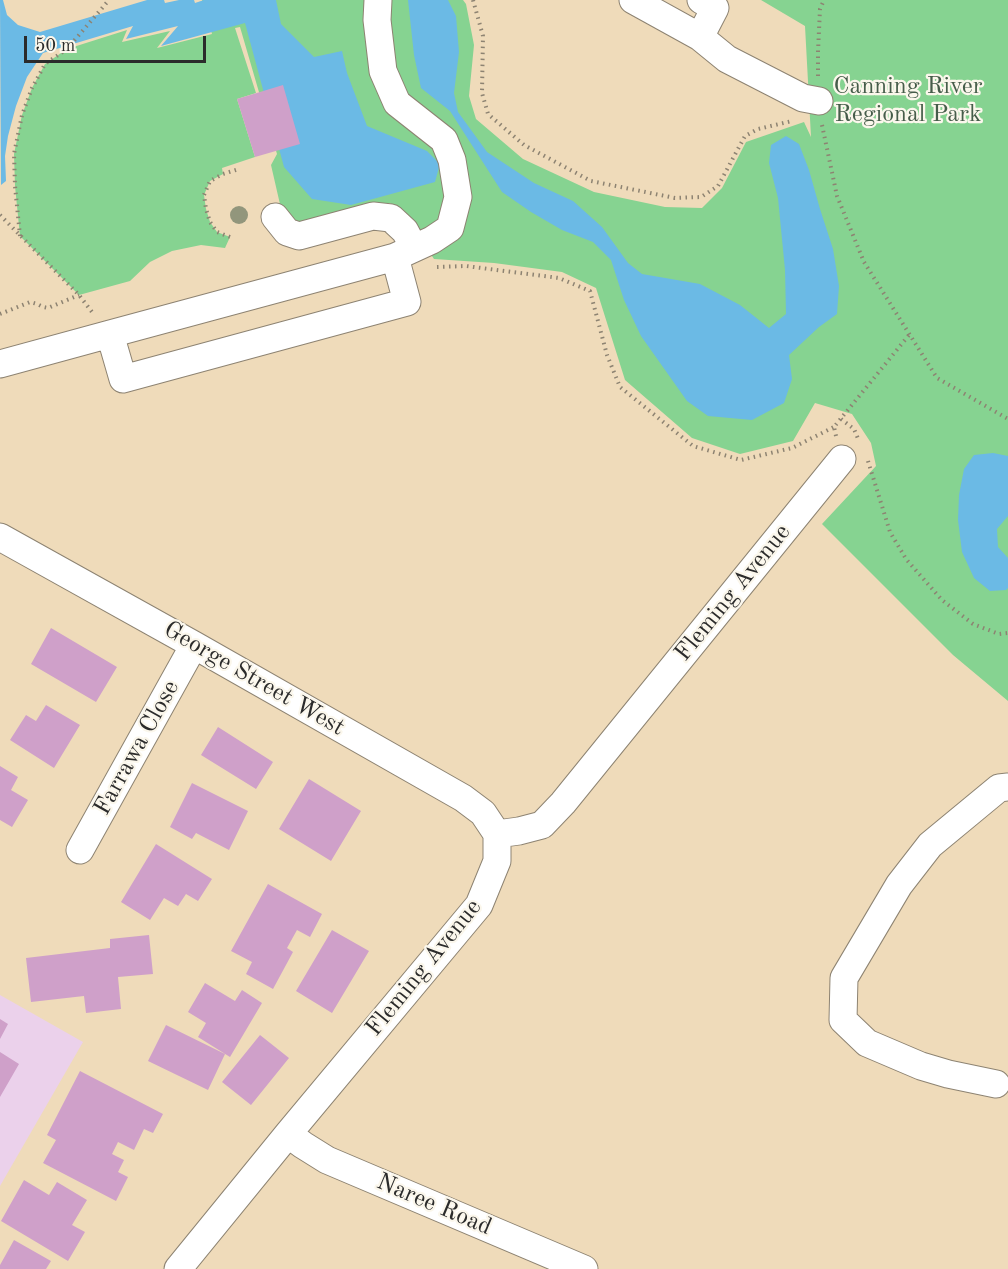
<!DOCTYPE html>
<style>
body{margin:0}
#map{position:relative;width:1008px;height:1269px;overflow:hidden;background:#efdbba;font-family:"Old Standard TT",serif}
canvas{display:block}
.scale{position:absolute;left:24px;top:36px;width:182px;height:27px;box-sizing:border-box;border:3px solid #2b2b2b;border-top:0;padding-left:8px;font-size:18px;line-height:21px;white-space:nowrap;color:#2b2b2b;-webkit-text-stroke:4px #fbf7ec;paint-order:stroke}
</style>
<div id="map">
<canvas width="1008" height="1269"></canvas>
<div class="scale">50 m</div>
</div>
<script>
const c = document.querySelector('canvas').getContext('2d');
c.lineJoin = 'round';
function paint(path, color) { c.fillStyle = color; c.fill(path, 'evenodd'); }
const toPath = rows => new Path2D(rows.map(r => 'M' + r).join(''));
function trace(path, color, width, dash) { c.strokeStyle = color; c.lineWidth = width; c.lineCap = dash ? 'butt' : 'round'; c.setLineDash(dash || []); c.stroke(path); }
function write(font, color, halo, rows, align = 'center') {
  c.font = font + ' "Old Standard TT",serif'; c.lineWidth = 4.5; c.setLineDash([]); c.textBaseline = 'middle'; c.strokeStyle = halo; c.fillStyle = color; for (const [text, x, y, turn = 0] of rows) {
    c.save(); c.translate(x, y); c.rotate((+turn || 0) * Math.PI / 180); c.textAlign = isNaN(turn) ? turn : align; if (halo) c.strokeText(text, 0, 0); c.fillText(text, 0, 0); c.restore();
  }
}
const built = toPath([
 [0,995,83,1042,0,1186]
]);
const green = toPath([
 [202,0,463,0,466,4,474,45,469,96,476,119,523,159,594,192,665,207,702,208,722,188,746,142,804,122,811,137,805,26,761,0,1008,0,1008,701,953,655,822,524,876,466,871,443,852,414,815,403,793,441,740,454,692,438,625,380,596,288,562,272,494,263,434,259,412,226,390,203,303,225,282,213,271,165,277,154,240,27,235,28,256,93,237,99,255,157,222,168,223,174,210,181,204,195,206,209,210,222,217,232,230,237,225,248,201,245,172,251,150,262,130,281,79,295,20,236,15,186,14,154,22,115,32,88,45,64,67,49,127,30,122,42,170,31,157,48,212,34]
]);
const water = toPath([
 [0,0,3,0,7,15,18,25,40,32,147,0,164,0,165,3,179,0,194,0,195,3,204,0,276,0,281,24,314,57,342,51,347,73,367,126,427,151,440,164,435,182,351,205,312,199,284,167,245,23,161,46,178,26,126,39,133,26,43,53,27,77,16,106,8,136,5,156,6,181,1,185],
 [408,0,448,0,456,16,459,52,454,93,458,112,487,152,534,183,573,201,602,227,628,263,642,274,700,284,740,305,769,328,786,314,785,270,778,198,769,163,771,145,786,136,799,144,809,170,820,209,833,249,839,286,837,314,819,327,789,355,792,379,784,403,752,420,708,416,687,401,641,336,624,300,611,260,593,242,562,230,531,212,502,192,450,111,421,88,414,55],
 [993,453,1008,456,1008,516,997,529,998,547,1008,558,1008,588,1006,590,990,591,974,578,962,552,958,520,959,495,964,469,974,455]
]);
const building = toPath([
 [283,85,300,144,255,157,237,99],
 [51,628,117,667,96,702,31,664],
 [46,705,80,725,54,768,10,740,26,715,36,721],
 [218,727,273,762,256,789,201,755],
 [0,766,18,777,11,790,28,800,12,827,0,820],
 [309,779,361,811,331,861,279,829],
 [192,783,248,811,229,850,196,833,192,839,170,827],
 [156,844,212,879,198,901,186,894,178,906,164,898,150,920,121,902],
 [268,884,322,914,310,937,297,930,287,948,293,952,273,989,246,974,252,962,231,951],
 [332,930,369,951,332,1013,296,991],
 [149,935,153,974,118,977,121,1009,86,1013,84,996,31,1002,26,958,110,948,110,939],
 [205,983,235,1001,242,990,262,1003,230,1057,198,1037,206,1023,188,1012],
 [0,1019,8,1024,0,1039],
 [166,1025,225,1054,208,1090,148,1061],
 [260,1035,289,1058,251,1105,222,1082],
 [0,1052,19,1064,0,1097],
 [80,1071,163,1114,153,1133,144,1129,134,1150,118,1142,112,1154,124,1160,118,1172,128,1177,116,1201,43,1163,56,1140,47,1135],
 [24,1180,49,1195,57,1182,87,1200,72,1225,85,1232,68,1261,1,1221],
 [14,1240,51,1261,46,1269,0,1269,0,1265]
]);
const path = toPath([
 [473,0,483,36,482,93,488,114,524,145,591,181,675,198,701,197,718,186,745,136,758,129,792,121],
 [818,76,818,52,820,9,824,0],
 [822,125,837,196,864,262,937,378,1008,419],
 [0,215,79,295,92,312],
 [20,236,15,186,14,154,22,115,32,88,45,64,67,49,109,0],
 [230,237,217,232,210,222,206,209,204,195,210,181,223,174,236,170],
 [437,267,466,266,559,278,590,291,607,355,620,387,693,446,741,460,792,448,834,427],
 [0,314,30,302,37,304,43,307,48,308,79,295],
 [841,419,854,429,859,441],
 [836,436,834,427,909,335],
 [868,461,890,532,906,559,942,600,973,624,999,634,1008,633]
]);
const minor = toPath([
 [378,0,377,20,383,71,397,103,444,140,452,160,458,197,450,228,432,240,395,257],
 [633,0,700,37,715,8,701,0],
 [700,37,727,59,803,98,819,101],
 [275,217,287,232,299,236,373,216,391,218,405,231,414,248],
 [0,364,110,334,395,257,407,302,123,379,110,334],
 [0,537,194,645,463,798,483,813,497,834],
 [497,834,519,831,542,825,563,803,842,459],
 [80,850,194,645],
 [996,1084,948,1074,921,1066,867,1043,843,1020,844,978,899,885,930,845,999,788,1008,787],
 [288,1134,303,1145,327,1160,584,1269],
 [178,1269,288,1134,479,905,497,861,497,834]
]);
const trees = [
 [239,215]
];
const parkNames = [
 ["Canning River",908,87],
 ["Regional Park",908,115]
];
const streetNames = [
 ["Fleming Avenue",733,593,-51],
 ["George Street West",254,679,30],
 ["Farrawa Close",137,748,-61],
 ["Fleming Avenue",424,968,-51],
 ["Naree Road",434,1205,23]
];
paint(built, '#ebd1eb');
paint(green, '#86d391');
paint(water, '#6bbae5');
paint(building, '#cfa0c9');
trace(minor, '#8d8372', 29);
trace(path, '#8d8372', 4, [1.5, 4.5]);
trace(minor, '#fff', 27);
c.fillStyle = '#92967c';
for (const [x, y] of trees) { c.beginPath(); c.arc(x, y, 9, 0, 2 * Math.PI); c.fill(); }
write('24px', '#465d4a', '#fbf7ec', parkNames);
write('24px', '#2b2b2b', '#fbf7ec', streetNames);
</script>
